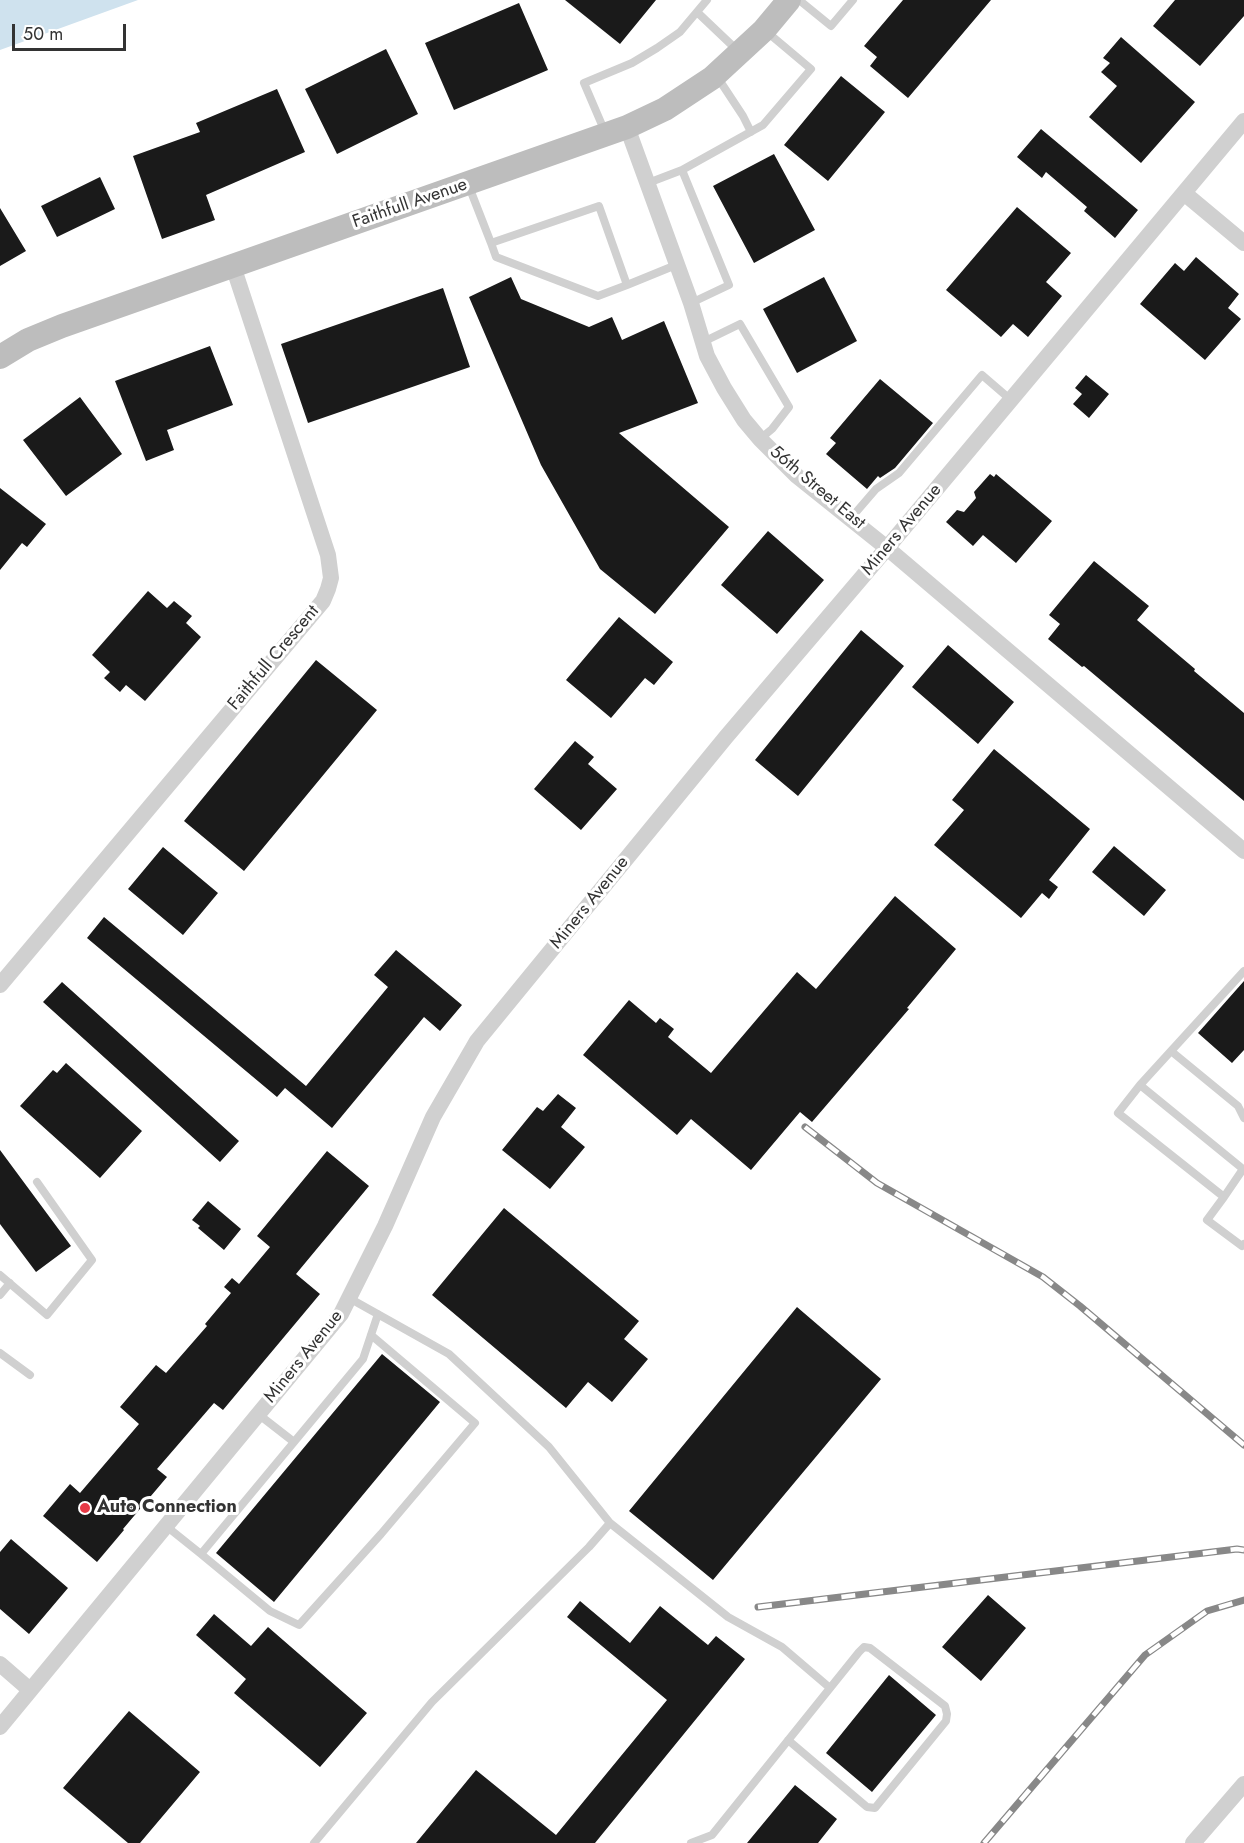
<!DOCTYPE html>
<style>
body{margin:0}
#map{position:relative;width:1244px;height:1843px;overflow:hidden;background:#fff;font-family:Jost,sans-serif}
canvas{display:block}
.scale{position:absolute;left:12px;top:24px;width:114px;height:27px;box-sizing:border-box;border:3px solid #333;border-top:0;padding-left:8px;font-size:18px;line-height:21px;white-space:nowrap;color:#333;-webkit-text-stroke:4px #fff;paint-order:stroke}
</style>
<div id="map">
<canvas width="1244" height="1843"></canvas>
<div class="scale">50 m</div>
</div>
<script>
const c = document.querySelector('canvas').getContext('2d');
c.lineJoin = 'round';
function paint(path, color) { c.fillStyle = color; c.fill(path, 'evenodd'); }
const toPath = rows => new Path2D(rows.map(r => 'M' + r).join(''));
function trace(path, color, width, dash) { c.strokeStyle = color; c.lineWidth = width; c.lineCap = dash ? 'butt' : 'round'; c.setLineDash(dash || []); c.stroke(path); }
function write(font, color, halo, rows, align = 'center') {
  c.font = font + ' Jost,sans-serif'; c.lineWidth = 6; c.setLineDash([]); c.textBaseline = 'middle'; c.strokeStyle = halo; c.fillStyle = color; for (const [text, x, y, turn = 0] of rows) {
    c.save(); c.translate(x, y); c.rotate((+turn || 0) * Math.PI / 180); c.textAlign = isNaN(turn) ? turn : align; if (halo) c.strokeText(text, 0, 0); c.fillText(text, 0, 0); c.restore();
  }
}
const water = toPath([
 [0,0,138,0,0,50]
]);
const building = toPath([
 [565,0,656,0,620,44],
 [903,0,991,0,908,98,870,66,877,57,864,46],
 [1175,0,1244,0,1244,16,1200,66,1153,26],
 [519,3,548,70,454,110,425,43],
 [1121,37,1195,102,1141,163,1089,117,1117,86,1101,72,1110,63,1103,58],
 [386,49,418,114,337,154,305,89],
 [841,76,885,112,828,181,784,145],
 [277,89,305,152,206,195,215,220,162,239,133,156,200,132,196,123],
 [1041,129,1138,210,1115,238,1084,211,1087,207,1046,172,1042,178,1017,157],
 [774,154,815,230,754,263,713,186],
 [100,177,115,209,57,237,41,206],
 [1017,207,1071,253,1046,282,1062,296,1028,337,1013,324,1001,337,946,290],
 [0,208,26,251,0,266],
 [1196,257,1239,294,1228,308,1241,319,1205,360,1140,304,1175,263,1184,271],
 [511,277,521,299,589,327,612,317,622,340,664,321,698,403,619,433,729,527,655,614,600,569,541,465,469,297],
 [824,277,857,341,797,373,763,309],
 [443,288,470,367,308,423,281,344],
 [210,346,233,405,167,430,174,450,146,461,115,381],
 [1086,375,1109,394,1089,418,1073,404,1082,394,1075,388],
 [880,379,933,423,895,468,880,478,878,476,867,489,826,454,836,443,830,438],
 [80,397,122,454,66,496,23,440],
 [990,474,994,477,996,474,1052,521,1016,563,983,535,973,546,946,522,957,510,964,512,976,498,974,492],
 [0,488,46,524,27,547,22,543,0,570],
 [768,531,824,580,777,634,721,585],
 [1094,561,1149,606,1137,620,1195,669,1194,671,1244,713,1244,801,1084,666,1082,667,1048,639,1060,624,1049,615],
 [148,591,167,608,174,601,192,616,186,623,201,637,145,701,126,685,120,692,104,678,110,672,92,655],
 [619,617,673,662,654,685,645,678,611,718,566,680],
 [861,630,904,666,798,796,755,760],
 [948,645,1014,702,978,744,912,687],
 [316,660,377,710,244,871,184,821],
 [575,741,594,757,588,764,617,789,581,830,534,789],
 [994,749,1090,829,1049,880,1058,887,1049,899,1042,893,1021,918,934,845,964,810,952,800],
 [1114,846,1166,890,1144,916,1092,872],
 [163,847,218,893,183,935,128,889],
 [895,896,956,949,907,1008,909,1009,812,1122,800,1112,751,1170,691,1119,677,1135,583,1055,629,1000,656,1023,660,1018,674,1029,668,1037,711,1073,797,972,816,989],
 [104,917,306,1086,388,987,374,975,396,950,462,1005,440,1031,424,1017,332,1128,285,1088,277,1097,87,938],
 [1244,981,1244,1050,1232,1063,1198,1033],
 [62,982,239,1141,220,1162,43,1002],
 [66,1063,142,1131,100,1178,20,1106,53,1070,57,1073],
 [558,1094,576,1108,561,1127,585,1147,550,1189,502,1150,537,1107,543,1111],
 [0,1150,71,1246,36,1272,0,1224],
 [327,1151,369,1186,296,1274,320,1294,223,1410,214,1403,157,1469,167,1477,123,1529,124,1530,97,1562,43,1516,70,1484,80,1493,139,1424,120,1407,156,1365,166,1373,207,1326,205,1324,231,1293,224,1287,232,1278,239,1284,270,1247,257,1236],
 [208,1201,241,1229,224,1250,198,1228,200,1226,192,1220],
 [504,1208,639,1321,624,1339,648,1359,612,1402,588,1382,566,1408,432,1295],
 [797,1307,881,1379,713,1580,629,1511],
 [382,1354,440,1402,274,1602,216,1553],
 [11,1539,68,1588,29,1634,0,1609,0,1552],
 [988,1595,1026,1628,981,1681,942,1647],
 [580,1601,630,1643,660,1606,708,1645,716,1636,745,1659,595,1843,416,1843,476,1770,556,1835,667,1700,567,1617],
 [214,1614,251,1646,268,1627,367,1713,320,1767,234,1693,246,1679,196,1635],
 [889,1675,936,1715,872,1792,826,1753],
 [129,1711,200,1772,140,1843,128,1843,63,1788],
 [795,1785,837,1819,818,1843,747,1843]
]);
const lane = toPath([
 [799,0,831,26,853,0],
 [697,12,738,51],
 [716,75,743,116,751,132],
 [605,132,584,83,632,63,657,48,680,32,707,0],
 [682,170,729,285,691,303],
 [648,183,682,170,763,125,811,69,767,32],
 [468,184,491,243,599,206,627,285,676,265],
 [491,243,496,257,598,296,627,285],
 [703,342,740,324,789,407,772,429,760,439],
 [851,518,876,489,899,473,982,375,1011,400],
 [1171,1051,1238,1106,1244,1118],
 [1140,1085,1244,971],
 [1224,1197,1118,1113,1140,1085,1243,1169,1224,1197,1207,1220,1242,1246,1244,1244],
 [0,1275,47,1315,92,1260,37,1182],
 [0,1295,10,1283],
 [349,1298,449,1354,549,1447,610,1523,728,1617,782,1647,830,1688],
 [0,1353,30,1375],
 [258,1414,294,1442],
 [166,1526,201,1554,363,1359,378,1314],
 [201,1554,270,1611,299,1625,381,1534,475,1423,371,1335],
 [314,1843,432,1702,589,1547,610,1523],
 [691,1843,712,1835,859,1652,864,1647,870,1648,945,1706,947,1714,946,1721,875,1808,867,1807,788,1740]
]);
const street = toPath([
 [627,127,691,303,707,356,724,388,744,420,760,439,797,476,887,548,1244,851],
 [1184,193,1244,243],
 [0,985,323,601,328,589,331,578,328,555,233,266],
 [0,1664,30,1690],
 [0,1727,341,1314,385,1226,433,1117,477,1041,726,737,887,548,1244,121],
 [1193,1843,1244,1784]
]);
const secondary = toPath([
 [0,357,28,340,62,326,627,127,665,109,712,78,764,30,789,0]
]);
const rail = toPath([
 [805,1127,877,1183,1043,1277,1080,1306,1244,1445],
 [758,1607,1237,1549,1244,1550],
 [984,1843,1145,1655,1207,1611,1244,1600]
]);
const markers = [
 [85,1508,6,"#e63946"]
];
const streetNames = [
 ["Faithfull Avenue",410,204,-19],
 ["56th Street East",817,488,40],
 ["Miners Avenue",902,530,-50],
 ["Faithfull Crescent",274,658,-50],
 ["Miners Avenue",590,903,-51],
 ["Miners Avenue",304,1357,-51]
];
const poiNames = [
 ["Auto Connection",97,1508]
];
paint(water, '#cfe2ee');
paint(building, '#1a1a1a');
trace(lane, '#d0d0d0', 8);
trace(street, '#d0d0d0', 16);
trace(secondary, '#bdbdbd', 24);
trace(rail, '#888', 7);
trace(rail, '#fff', 4.5, [14]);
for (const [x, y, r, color] of markers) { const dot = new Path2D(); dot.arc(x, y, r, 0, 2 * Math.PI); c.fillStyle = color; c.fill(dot); trace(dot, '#fff', 2); }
write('18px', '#333', '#fff', streetNames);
write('bold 18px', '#333', '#fff', poiNames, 'left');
</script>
